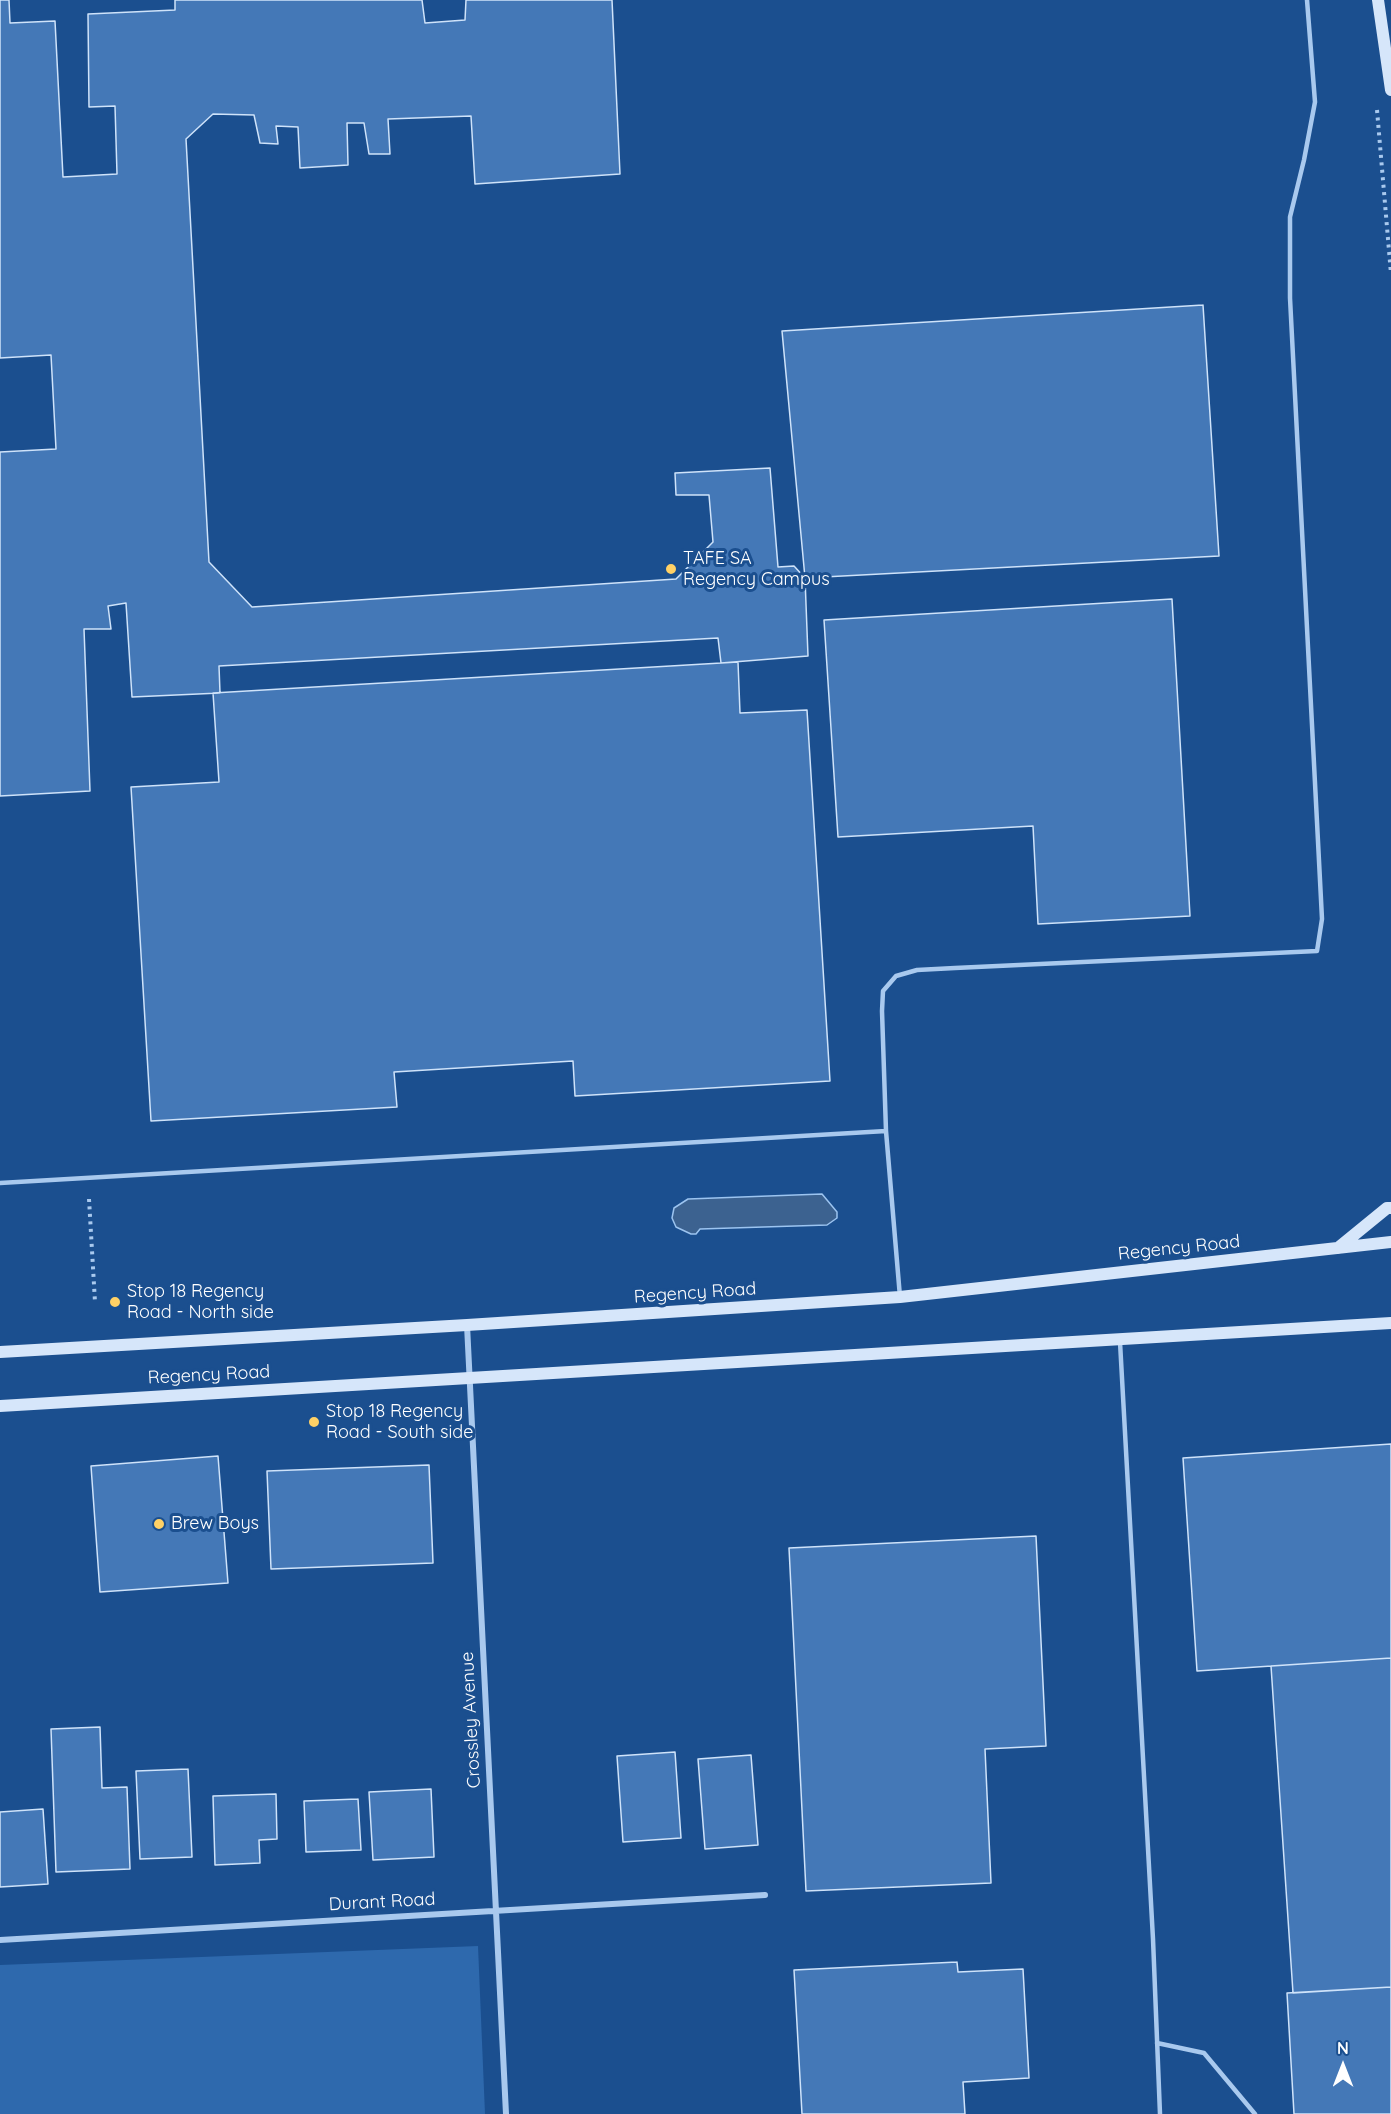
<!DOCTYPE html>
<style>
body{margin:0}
#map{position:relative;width:1391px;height:2114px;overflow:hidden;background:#1b4f8f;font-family:Quicksand,sans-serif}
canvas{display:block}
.north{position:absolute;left:1313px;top:2036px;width:60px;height:60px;-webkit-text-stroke:4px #1b4f8f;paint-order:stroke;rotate:0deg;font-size:16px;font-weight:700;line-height:24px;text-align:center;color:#fff}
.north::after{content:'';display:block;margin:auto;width:21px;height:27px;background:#fff;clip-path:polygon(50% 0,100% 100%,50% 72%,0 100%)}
</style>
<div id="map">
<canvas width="1391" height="2114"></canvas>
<div class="north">N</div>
</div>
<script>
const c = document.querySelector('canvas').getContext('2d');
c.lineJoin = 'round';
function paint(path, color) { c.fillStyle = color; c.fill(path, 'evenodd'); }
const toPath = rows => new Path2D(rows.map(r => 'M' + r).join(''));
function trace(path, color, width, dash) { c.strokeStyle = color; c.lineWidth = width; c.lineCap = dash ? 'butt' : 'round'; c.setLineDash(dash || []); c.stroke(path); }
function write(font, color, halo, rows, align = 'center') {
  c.font = font + ' Quicksand,sans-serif'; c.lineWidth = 6; c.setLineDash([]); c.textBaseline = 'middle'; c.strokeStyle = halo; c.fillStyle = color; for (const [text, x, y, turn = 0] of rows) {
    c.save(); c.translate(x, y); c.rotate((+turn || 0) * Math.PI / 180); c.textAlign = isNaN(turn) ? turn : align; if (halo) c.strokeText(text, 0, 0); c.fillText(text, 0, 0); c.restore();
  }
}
const green = toPath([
 [478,1946,485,2114,0,2114,0,1965]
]);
const water = toPath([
 [822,1194,837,1212,837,1218,827,1225,700,1229,696,1234,691,1234,676,1227,672,1218,674,1208,688,1199,822,1194]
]);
const building = toPath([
 [0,0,9,0,10,23,55,21,63,177,117,174,115,106,89,107,88,14,175,10,175,0,422,0,425,23,465,20,466,0,612,0,620,174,475,184,471,116,388,119,390,154,369,154,364,123,347,123,348,165,300,168,298,127,276,126,278,144,260,143,254,115,213,114,186,139,209,562,252,607,676,579,713,542,709,495,676,495,675,473,770,468,778,567,794,566,805,578,808,656,721,663,718,638,219,666,220,693,132,697,126,603,108,606,111,629,84,629,90,791,0,796,0,452,56,449,51,355,0,358,0,0],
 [1203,305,1219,556,805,578,782,331,1203,305],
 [1172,599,1190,916,1038,924,1033,826,838,837,824,620,1172,599],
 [738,662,740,713,807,710,830,1081,575,1096,573,1061,394,1072,397,1107,151,1121,131,787,219,782,213,693,738,662],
 [1391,1444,1391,1658,1197,1671,1183,1458,1391,1444],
 [218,1456,228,1583,100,1592,91,1466,218,1456],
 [429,1465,433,1563,271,1569,267,1471,429,1465],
 [1036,1536,1046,1746,985,1749,991,1883,806,1891,789,1548,1036,1536],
 [1391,1658,1391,1987,1293,1993,1271,1666,1391,1658],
 [100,1727,102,1788,127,1787,130,1869,56,1872,51,1729,100,1727],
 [675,1752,681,1838,623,1842,617,1756,675,1752],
 [751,1755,758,1845,705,1849,698,1759,751,1755],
 [188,1769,192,1857,140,1859,136,1771,188,1769],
 [431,1789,434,1857,373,1860,369,1792,431,1789],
 [276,1794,277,1839,259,1840,260,1863,215,1865,213,1796,276,1794],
 [358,1799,361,1850,306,1852,304,1801,358,1799],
 [43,1809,48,1884,0,1887,0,1812,43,1809],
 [957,1962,958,1972,1023,1969,1029,2078,963,2082,965,2114,802,2114,794,1970,957,1962],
 [1391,1987,1391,2114,1294,2114,1287,1993,1391,1987]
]);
const path = toPath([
 [1377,110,1391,274],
 [89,1199,95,1302]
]);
const lane = toPath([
 [0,1183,886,1131],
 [900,1297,886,1131,882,1011,883,991,896,976,917,970,955,968,1317,951,1322,919,1290,298,1290,217,1304,160,1315,102,1307,0],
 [1120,1342,1153,1939,1160,2114],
 [1157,2043,1204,2053,1255,2114]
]);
const street = toPath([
 [467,1325,506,2114],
 [0,1940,765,1895]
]);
const secondary = toPath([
 [1378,0,1391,90],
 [1338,1248,1387,1208,1391,1208],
 [0,1352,467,1325,900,1297,1391,1242],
 [0,1406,1391,1323]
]);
const markers = [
 [671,569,6,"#ffd166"],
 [115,1302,6,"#ffd166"],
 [314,1422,6,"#ffd166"],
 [159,1524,6,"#ffd166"]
];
const poiNames = [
 ["TAFE SA",683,559],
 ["Regency Campus",683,580],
 ["Stop 18 Regency",127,1292],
 ["Road - North side",127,1313],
 ["Stop 18 Regency",326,1412],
 ["Road - South side",326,1433],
 ["Brew Boys",171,1524]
];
const streetNames = [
 ["Regency Road",1179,1248,-6],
 ["Regency Road",695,1293,-4],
 ["Regency Road",209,1375,-3],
 ["Crossley Avenue",471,1720,-93],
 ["Durant Road",382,1902,-3]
];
paint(green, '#2e69ad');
paint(water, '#3c6290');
trace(water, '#9cc4f0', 1.5);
paint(building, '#4478b7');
trace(building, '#cfe3fa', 1.5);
trace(path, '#a9c9ee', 4, [3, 4.5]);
trace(lane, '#a9c9ee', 4.5);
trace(street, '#a9c9ee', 6);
trace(secondary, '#d6e6fa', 12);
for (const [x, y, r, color] of markers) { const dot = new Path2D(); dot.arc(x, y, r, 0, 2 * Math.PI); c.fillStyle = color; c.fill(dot); trace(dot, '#1b4f8f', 2); }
write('18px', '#fff', '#1b4f8f', poiNames, 'left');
write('18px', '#fff', '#1b4f8f', streetNames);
</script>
